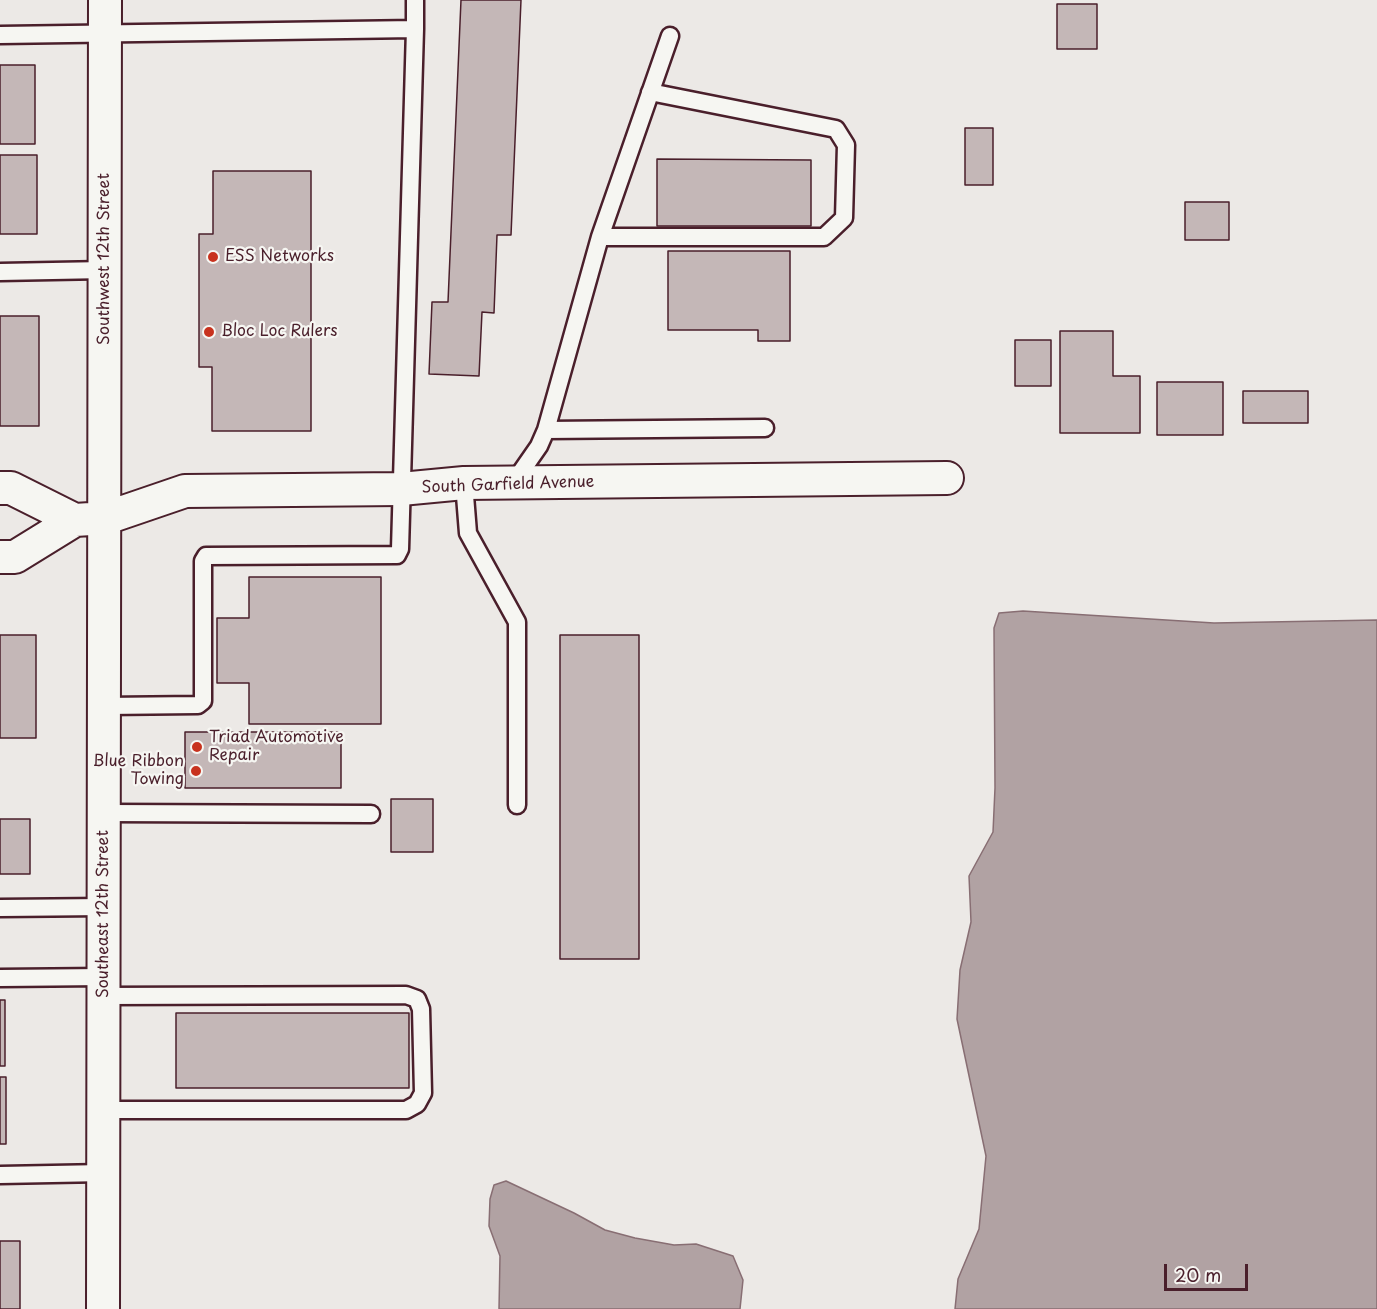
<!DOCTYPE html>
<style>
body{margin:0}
#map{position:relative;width:1377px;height:1309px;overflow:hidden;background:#ece9e6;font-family:"Playpen Sans",sans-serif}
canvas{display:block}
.scale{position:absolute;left:1164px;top:1264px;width:84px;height:27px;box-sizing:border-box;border:3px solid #4a1f2b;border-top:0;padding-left:8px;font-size:18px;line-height:21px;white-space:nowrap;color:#4a1f2b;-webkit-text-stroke:4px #f6f6f2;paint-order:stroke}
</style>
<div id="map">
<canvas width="1377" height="1309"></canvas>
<div class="scale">20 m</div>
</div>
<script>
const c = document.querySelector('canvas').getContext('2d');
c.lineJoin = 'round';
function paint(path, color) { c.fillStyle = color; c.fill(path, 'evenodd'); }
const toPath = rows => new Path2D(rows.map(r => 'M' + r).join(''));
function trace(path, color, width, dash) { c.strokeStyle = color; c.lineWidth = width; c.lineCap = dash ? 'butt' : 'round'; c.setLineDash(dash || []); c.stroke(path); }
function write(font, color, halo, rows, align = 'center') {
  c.font = font + ' "Playpen Sans",sans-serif'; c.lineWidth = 4.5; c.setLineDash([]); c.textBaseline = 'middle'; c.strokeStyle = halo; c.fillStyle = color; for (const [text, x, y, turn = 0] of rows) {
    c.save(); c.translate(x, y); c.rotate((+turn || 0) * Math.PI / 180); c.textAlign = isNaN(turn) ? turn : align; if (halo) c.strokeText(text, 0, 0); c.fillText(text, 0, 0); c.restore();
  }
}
const water = toPath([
 [1023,611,1214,623,1377,620,1377,1309,955,1309,958,1279,979,1229,986,1156,957,1019,960,970,971,922,969,876,993,832,995,788,994,628,999,613,1023,611],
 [506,1181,574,1213,605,1230,635,1238,674,1245,696,1244,733,1256,743,1280,740,1309,499,1309,500,1256,489,1226,490,1199,494,1185,506,1181]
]);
const building = toPath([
 [461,0,521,0,511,235,497,235,494,313,482,312,479,376,429,374,432,302,448,302,461,0],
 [1057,4,1097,4,1097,49,1057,49,1057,4],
 [0,65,35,65,35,144,0,144,0,65],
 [965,128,993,128,993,185,965,185,965,128],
 [0,155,37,155,37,234,0,234,0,155],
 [657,159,811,160,811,226,657,226,657,159],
 [213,171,311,171,311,431,212,431,212,367,199,367,199,234,213,234,213,171],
 [1185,202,1229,202,1229,240,1185,240,1185,202],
 [668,251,790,251,790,341,758,341,758,330,668,330,668,251],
 [0,316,39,316,39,426,0,426,0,316],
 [1060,331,1113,331,1113,376,1140,376,1140,433,1060,433,1060,331],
 [1015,340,1051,340,1051,386,1015,386,1015,340],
 [1157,382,1223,382,1223,435,1157,435,1157,382],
 [1243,391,1308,391,1308,423,1243,423,1243,391],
 [249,577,381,577,381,724,249,724,249,683,217,683,217,618,249,618,249,577],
 [0,635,36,635,36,738,0,738,0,635],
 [560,635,639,635,639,959,560,959,560,635],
 [185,732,341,732,341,788,185,788,185,732],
 [391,799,433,799,433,852,391,852,391,799],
 [0,819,30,819,30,874,0,874,0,819],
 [0,1000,5,1000,5,1066,0,1066,0,1000],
 [176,1013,409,1013,409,1088,176,1088,176,1013],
 [0,1077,6,1077,6,1144,0,1144,0,1077],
 [0,1241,20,1241,20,1309,0,1309,0,1241]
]);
const service = toPath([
 [415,29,415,0],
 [0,35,415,29,400,549,397,555,206,556,203,561,203,701,198,705,105,706],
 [600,237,824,237,844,218,846,145,836,129,650,92],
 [0,272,105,270],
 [546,430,765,428],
 [514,482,539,446,546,430,600,237,670,36],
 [464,483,468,533,517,622,517,805],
 [105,813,371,814],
 [0,908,105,907],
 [0,978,104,977],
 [104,996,406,995,417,999,421,1009,423,1093,417,1104,406,1110,104,1110],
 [0,1175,104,1173]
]);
const minor = toPath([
 [0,488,11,488,75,520],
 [0,557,15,557,75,520,106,518,185,491,401,489,464,483,947,478],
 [103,1309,105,0]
]);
const markers = [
 [213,257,6,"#c8321e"],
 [209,332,6,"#c8321e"],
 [197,747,6,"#c8321e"],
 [196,771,6,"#c8321e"]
];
const poiNames = [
 ["ESS Networks",225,257],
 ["Bloc Loc Rulers",221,332],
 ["Triad Automotive",209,738],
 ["Repair",209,756],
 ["Blue Ribbon",184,762,"right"],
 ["Towing",184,780,"right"]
];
const streetNames = [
 ["Southwest 12th Street",105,259,-90],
 ["South Garfield Avenue",508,485,-2],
 ["Southeast 12th Street",104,914,-90]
];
paint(water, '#b1a2a3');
trace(water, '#886e73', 1.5);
paint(building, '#c4b7b7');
trace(building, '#4a1f2b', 1.5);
trace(service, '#4a1f2b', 21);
trace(minor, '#4a1f2b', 36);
trace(service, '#f6f6f2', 16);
trace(minor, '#f6f6f2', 32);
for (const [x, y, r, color] of markers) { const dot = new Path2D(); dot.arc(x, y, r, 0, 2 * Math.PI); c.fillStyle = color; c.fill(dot); trace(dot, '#f6f6f2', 2); }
write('16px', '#4a1f2b', '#f6f6f2', poiNames, 'left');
write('16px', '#4a1f2b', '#f6f6f2', streetNames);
</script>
